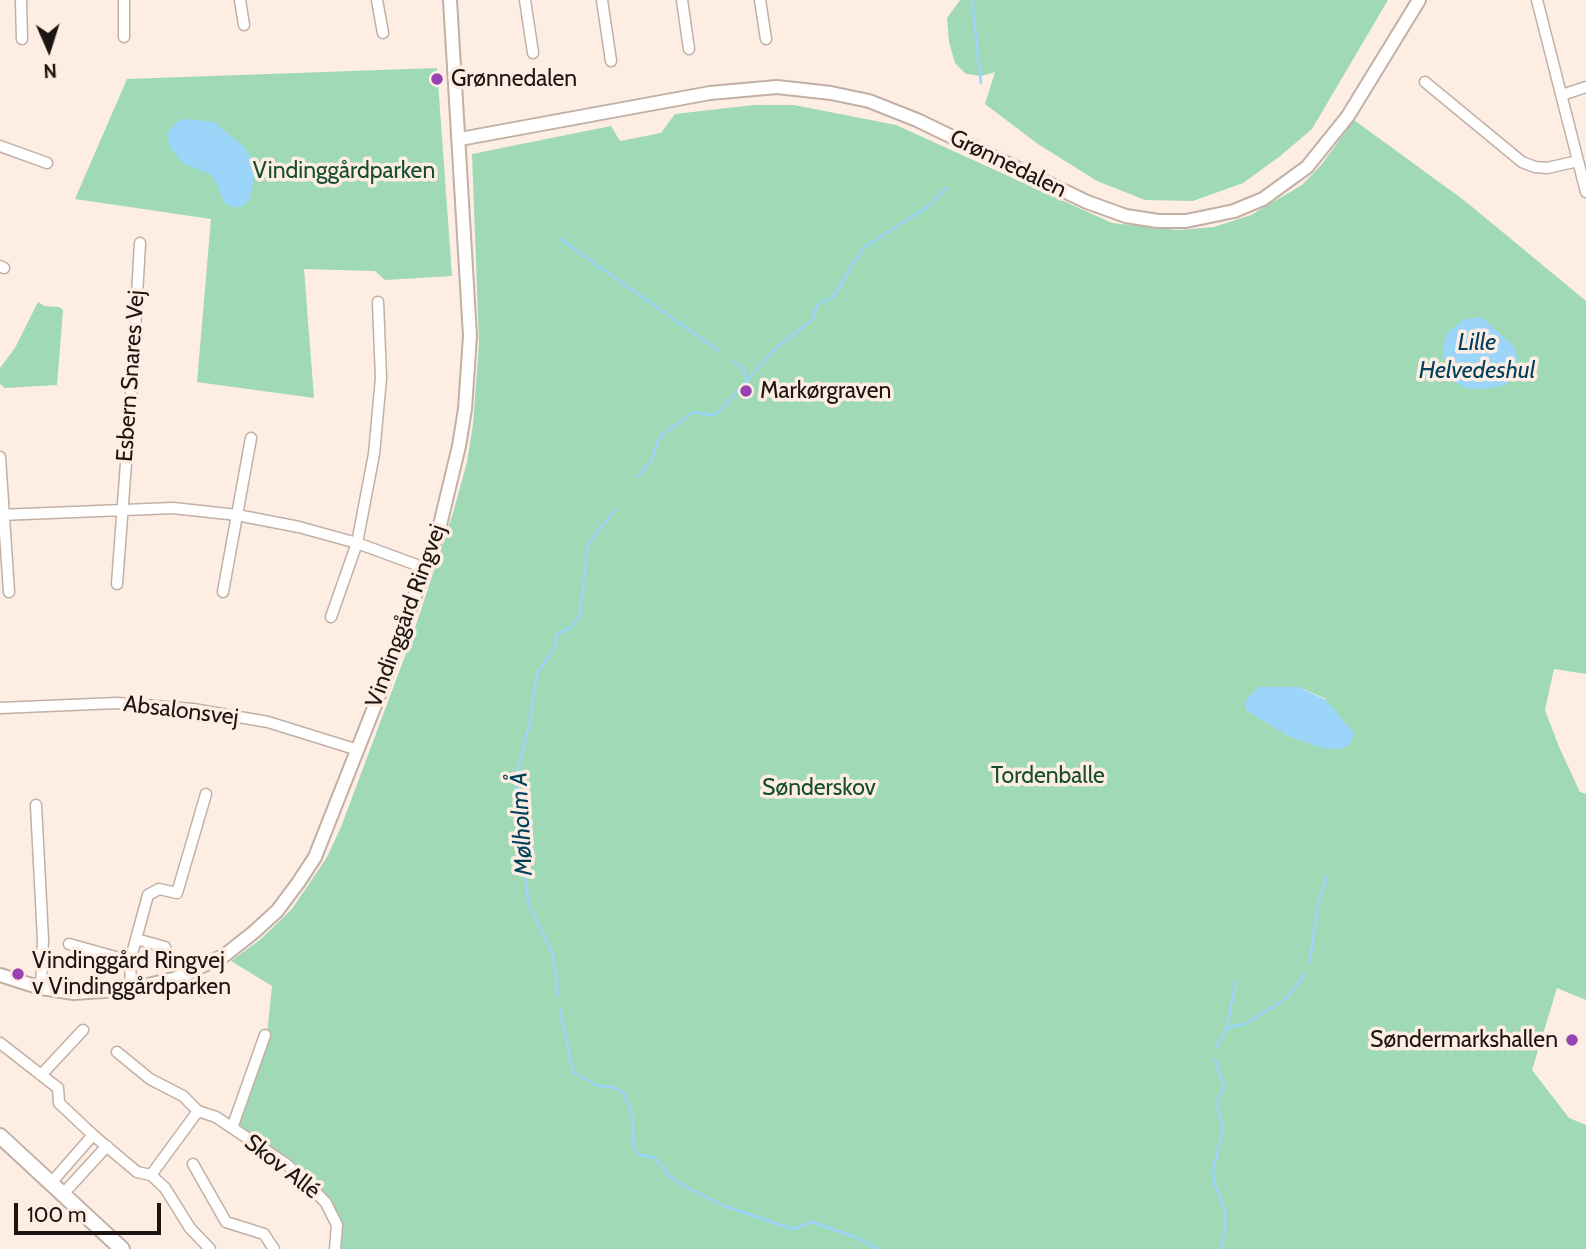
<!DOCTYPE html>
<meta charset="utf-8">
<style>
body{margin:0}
#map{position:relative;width:1586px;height:1249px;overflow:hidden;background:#fdede3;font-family:Cabin,sans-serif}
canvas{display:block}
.north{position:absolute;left:14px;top:14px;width:70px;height:70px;-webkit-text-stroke:5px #fdede3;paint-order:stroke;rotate:177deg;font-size:19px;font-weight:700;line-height:28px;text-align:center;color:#1c1511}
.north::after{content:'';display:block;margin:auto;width:24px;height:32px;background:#1c1511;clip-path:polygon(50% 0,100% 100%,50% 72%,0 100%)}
.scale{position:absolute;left:14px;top:1203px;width:147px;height:32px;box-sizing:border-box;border:4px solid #1c1511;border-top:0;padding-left:9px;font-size:21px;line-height:24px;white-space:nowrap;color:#1c1511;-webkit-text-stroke:5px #fdede3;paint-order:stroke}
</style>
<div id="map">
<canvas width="1586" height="1249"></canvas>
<div class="north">N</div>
<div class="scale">100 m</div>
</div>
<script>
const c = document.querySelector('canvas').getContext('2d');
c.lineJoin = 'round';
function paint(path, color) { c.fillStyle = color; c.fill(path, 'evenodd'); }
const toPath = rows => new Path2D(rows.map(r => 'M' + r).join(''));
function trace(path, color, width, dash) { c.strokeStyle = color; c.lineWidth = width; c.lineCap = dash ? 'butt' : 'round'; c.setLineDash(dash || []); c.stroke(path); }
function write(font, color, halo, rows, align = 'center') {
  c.font = font + ' Cabin,sans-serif'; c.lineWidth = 7; c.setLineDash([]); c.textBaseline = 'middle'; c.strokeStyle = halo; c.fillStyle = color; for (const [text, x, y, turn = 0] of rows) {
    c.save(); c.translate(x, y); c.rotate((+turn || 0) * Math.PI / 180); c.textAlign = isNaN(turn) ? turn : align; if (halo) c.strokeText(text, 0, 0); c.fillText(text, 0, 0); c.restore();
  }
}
const green = toPath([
 [960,0,1388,0,1312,129,1279,157,1243,183,1193,201,1145,200,1097,181,1038,144,985,104,995,72,982,76,966,74,955,63,949,42,947,18],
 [437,68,452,276,385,280,375,271,304,269,314,398,197,382,211,219,75,199,127,79],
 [754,105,794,105,896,125,1112,223,1178,230,1214,227,1251,215,1302,185,1322,164,1354,120,1465,201,1586,301,1586,674,1554,669,1545,710,1559,747,1580,792,1586,794,1586,1000,1557,988,1532,1070,1569,1118,1586,1125,1586,1249,340,1249,340,1223,325,1196,238,1128,266,1044,272,986,231,961,261,939,292,909,327,857,341,827,411,640,453,513,467,462,473,425,479,343,472,154,611,126,620,141,661,133,675,114],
 [1299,687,1326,699,1290,737,1245,709],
 [38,302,44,306,59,307,63,310,57,385,5,388,0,384,0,368,15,348]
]);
const water = toPath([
 [186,119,214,122,243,146,249,154,253,164,253,184,248,202,241,207,232,207,224,202,214,178,209,174,183,163,169,146,168,132,177,122],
 [1482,317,1514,347,1518,360,1515,374,1506,385,1485,389,1465,388,1455,382,1448,372,1444,358,1443,343,1448,332,1463,320],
 [1259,687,1299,687,1326,700,1354,733,1350,744,1342,749,1323,748,1290,737,1265,722,1245,709,1247,698]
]);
const stream = toPath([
 [972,0,981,83],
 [560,239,719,351],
 [733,362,742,367,746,377],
 [638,476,652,460,657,442,664,433,694,412,710,415,717,414,776,348,813,319,817,305,833,297,863,248,930,205,946,188],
 [1310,962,1317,909,1327,876],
 [558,995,553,955,528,902,523,835,515,779,530,722,537,673,554,650,557,634,570,628,580,615,588,544,615,510],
 [560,1010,573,1072,596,1085,616,1088,624,1093,632,1113,634,1148,638,1155,654,1157,668,1175,682,1185,722,1205,793,1229,812,1222,858,1238,878,1249],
 [1226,1030,1236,982],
 [1216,1048,1226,1030,1230,1027,1245,1024,1287,998,1304,975],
 [1215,1060,1224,1088,1219,1097,1218,1106,1222,1126,1221,1140,1213,1169,1214,1183,1225,1210,1225,1232,1221,1249]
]);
const minor = toPath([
 [21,0,22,39],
 [124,0,124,37],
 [240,0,244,25],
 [377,0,383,33],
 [525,0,533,53],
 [602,0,611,61],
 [682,0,689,49],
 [760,0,766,39],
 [1537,0,1586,192],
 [1425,82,1522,162,1535,167,1547,168,1578,161],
 [1562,95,1586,87],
 [0,146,47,163],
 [0,266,4,268],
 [0,457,9,592],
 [0,515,173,508,237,515,299,527,357,543,425,568],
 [117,584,132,383,140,243],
 [223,592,251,438],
 [331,617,357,543,374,454,381,378,378,302],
 [0,708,117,703,193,709,268,722,358,750],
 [36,805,43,940,41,988],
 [136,939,165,947],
 [69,944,130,961],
 [131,989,130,961,148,895,159,889,177,893,206,794],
 [0,1043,58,1088,59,1103,93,1135,137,1172,151,1175],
 [117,1052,150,1079,183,1096,198,1111,151,1175],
 [41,1075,83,1030],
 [198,1111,216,1117,286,1164,306,1182,326,1203,337,1225,335,1249],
 [232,1128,265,1035],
 [193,1164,226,1222,264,1234,274,1249],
 [151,1175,165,1188,190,1228,210,1249],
 [51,1183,93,1135],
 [63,1194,107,1146]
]);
const tertiary = toPath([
 [460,139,710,93,777,87,831,93,869,101,917,120,1087,202,1126,216,1158,221,1186,221,1234,211,1263,199,1307,167,1348,116,1419,0],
 [0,975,41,988,74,993,131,989,177,978,225,955,254,932,277,911,298,883,315,857,383,685,439,529,459,446,465,409,470,336,450,0]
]);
const primary = toPath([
 [0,1136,122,1249]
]);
const markers = [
 [437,79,7,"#9843b0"],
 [746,391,7,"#9843b0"],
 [18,974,7,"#9843b0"],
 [1572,1040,7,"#9843b0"]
];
const poiNames = [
 ["Grønnedalen",451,79],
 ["Markørgraven",760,391],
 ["Vindinggård Ringvej",32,961],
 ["v Vindinggårdparken",32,987],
 ["Søndermarkshallen",1558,1040,"right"]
];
const streetNames = [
 ["Grønnedalen",1008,164,26],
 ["Esbern Snares Vej",131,376,-86],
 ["Vindinggård Ringvej",406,616,-70],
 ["Absalonsvej",181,711,7],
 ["Skov Allé",282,1167,38]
];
const parkNames = [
 ["Vindinggårdparken",344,171],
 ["Tordenballe",1048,776],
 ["Sønderskov",819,788]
];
const waterNames = [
 ["Lille",1477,343],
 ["Helvedeshul",1477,371],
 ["Mølholm Å",522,824,-93]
];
paint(green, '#9fd9b5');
paint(water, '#9bd5fa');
trace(stream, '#9bd5fa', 2.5);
trace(minor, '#c3b0a4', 13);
trace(tertiary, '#c3b0a4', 16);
trace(primary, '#c3b0a4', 18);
trace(minor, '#fff', 10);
trace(tertiary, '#fff', 12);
trace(primary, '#fff', 14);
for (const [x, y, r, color] of markers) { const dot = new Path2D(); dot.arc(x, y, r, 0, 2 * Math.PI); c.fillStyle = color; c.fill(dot); trace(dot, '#fdede3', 2.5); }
write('23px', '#1c1511', '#fdede3', poiNames, 'left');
write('23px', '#1c1511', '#fdede3', streetNames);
write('23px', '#154d30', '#fdede3', parkNames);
write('italic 24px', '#00415e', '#fdede3', waterNames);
</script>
